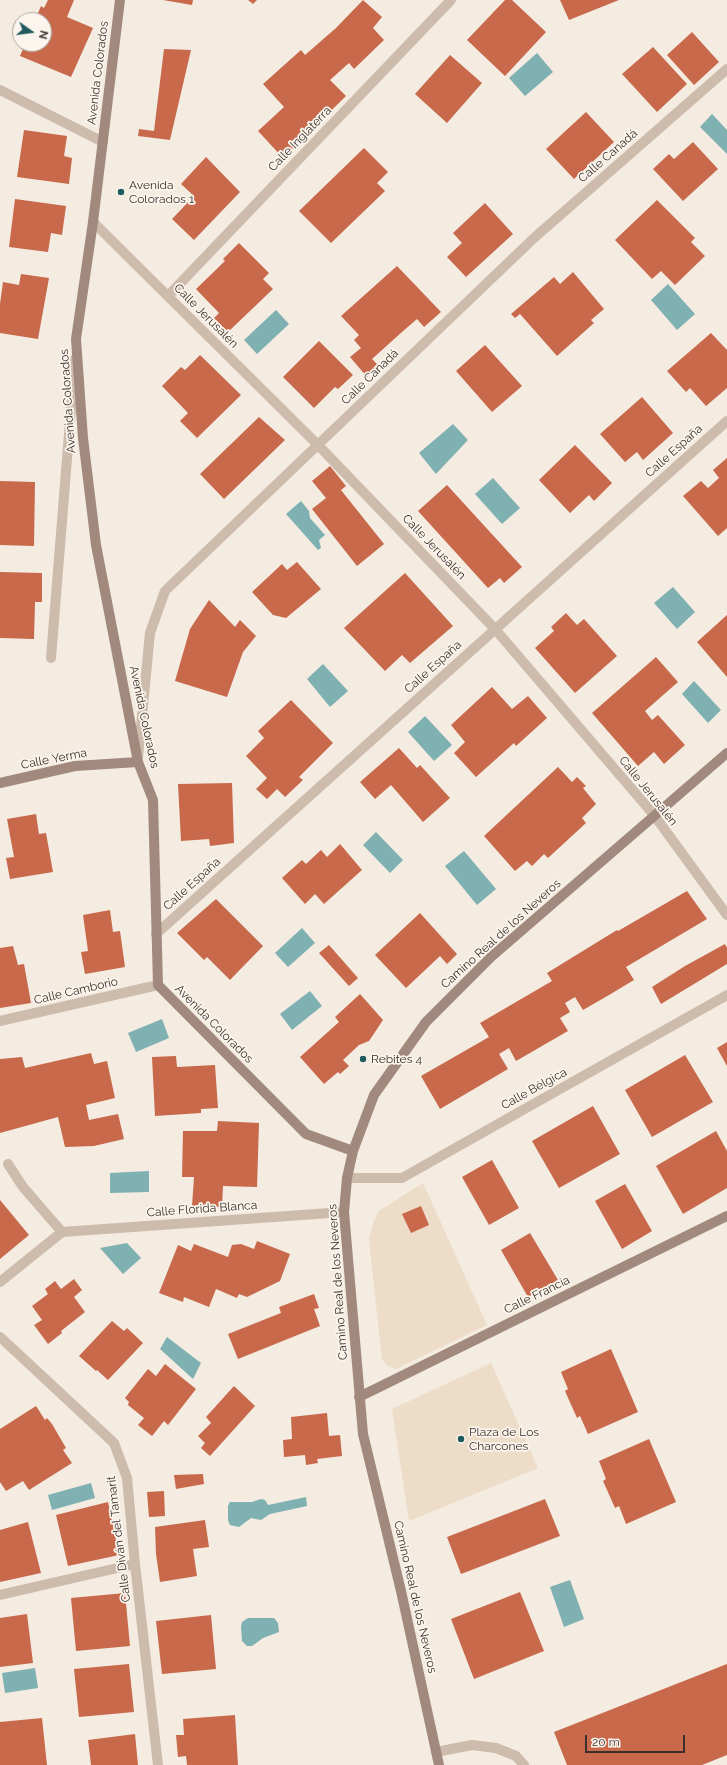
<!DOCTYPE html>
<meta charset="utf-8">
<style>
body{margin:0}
#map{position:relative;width:727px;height:1765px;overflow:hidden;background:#f4ebe1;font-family:Raleway,sans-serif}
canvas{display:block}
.north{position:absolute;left:12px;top:12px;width:40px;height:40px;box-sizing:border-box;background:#fbf5ee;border:1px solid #aea6a0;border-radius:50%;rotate:104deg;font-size:11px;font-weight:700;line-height:16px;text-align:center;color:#3b302b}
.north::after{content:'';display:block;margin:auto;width:14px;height:18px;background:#1f5a5e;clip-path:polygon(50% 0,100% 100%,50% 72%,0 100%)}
.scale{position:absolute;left:585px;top:1735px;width:100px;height:18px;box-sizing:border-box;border:2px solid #3b302b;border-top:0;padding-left:5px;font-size:12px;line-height:14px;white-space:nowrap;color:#3b302b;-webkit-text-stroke:3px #fbf5ee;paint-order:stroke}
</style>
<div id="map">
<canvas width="727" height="1765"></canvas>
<div class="north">N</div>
<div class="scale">20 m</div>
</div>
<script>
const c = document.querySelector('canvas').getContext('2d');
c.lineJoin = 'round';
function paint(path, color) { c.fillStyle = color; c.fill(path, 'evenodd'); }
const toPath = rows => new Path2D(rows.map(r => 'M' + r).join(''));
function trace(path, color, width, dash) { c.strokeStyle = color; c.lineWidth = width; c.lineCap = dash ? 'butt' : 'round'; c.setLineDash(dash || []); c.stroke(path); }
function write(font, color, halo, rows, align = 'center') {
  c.font = font + ' Raleway,sans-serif'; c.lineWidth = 3.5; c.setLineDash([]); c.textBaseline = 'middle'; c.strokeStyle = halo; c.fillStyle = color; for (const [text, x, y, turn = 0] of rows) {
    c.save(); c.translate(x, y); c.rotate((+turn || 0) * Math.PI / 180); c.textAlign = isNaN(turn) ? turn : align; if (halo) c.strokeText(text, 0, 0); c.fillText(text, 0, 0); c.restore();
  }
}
const plaza = toPath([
 [423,1183,487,1325,396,1369,387,1365,382,1359,369,1240,373,1223,379,1211],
 [491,1363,538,1468,409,1521,392,1409]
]);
const water = toPath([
 [537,53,553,72,525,96,509,78],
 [712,114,727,130,727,154,700,127],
 [668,284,695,314,677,330,651,300],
 [276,310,289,324,257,354,244,340],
 [453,424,468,440,436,474,419,453],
 [493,478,520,508,502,524,475,494],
 [301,501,309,511,310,518,325,535,319,540,321,548,318,550,286,514],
 [673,587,695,612,677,629,654,603],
 [323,664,348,691,330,707,307,679],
 [694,681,721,710,708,723,682,694],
 [425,716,452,745,434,761,408,732],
 [376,832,403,860,390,873,363,845],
 [464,851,496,889,477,905,445,866],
 [302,928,315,943,288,967,275,953],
 [310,991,322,1006,292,1030,280,1014],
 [162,1019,169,1038,136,1052,128,1033],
 [149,1171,149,1192,110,1193,110,1173],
 [127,1243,141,1258,123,1274,100,1248],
 [167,1337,201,1363,193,1379,160,1349],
 [91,1483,95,1498,52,1510,48,1495],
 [306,1497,307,1506,270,1514,261,1520,251,1518,239,1527,230,1525,228,1520,228,1506,230,1502,252,1502,261,1499,265,1500,268,1505],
 [570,1580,584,1619,564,1627,550,1587],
 [248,1618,274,1618,278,1623,279,1632,263,1638,252,1646,247,1646,242,1641,241,1626,242,1622],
 [35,1668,38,1688,5,1693,2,1673]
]);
const building = toPath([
 [48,0,74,0,67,17,93,28,71,77,20,56,25,44,44,44,44,20,35,20,41,6,44,8],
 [163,0,193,0,192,5],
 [248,0,257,0,253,4],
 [363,0,382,17,373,28,384,40,354,69,349,63,330,80,346,96,283,158,258,131,284,107,263,84,301,50,305,55,336,28],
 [505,0,512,0,546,32,505,76,467,40],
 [560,0,619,0,569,20],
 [692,32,719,62,694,85,667,55],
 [653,47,687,84,657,112,622,74],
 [164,49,191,50,170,140,138,136,139,129,154,131],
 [450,55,482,83,447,123,415,94],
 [586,112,614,142,574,179,546,149],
 [24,130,67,136,64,156,72,158,69,184,17,177],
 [693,142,718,169,683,201,653,169,669,154,674,159],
 [364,148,388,172,377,183,385,191,331,243,299,211],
 [206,157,240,192,194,240,172,219,194,196,181,184],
 [15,199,66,206,62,235,51,233,48,252,9,247],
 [657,200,695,238,691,242,705,256,675,285,661,271,652,279,615,240],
 [485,203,513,234,466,277,447,257,462,243,453,233],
 [239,243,269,273,263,279,273,289,228,332,214,318,219,313,196,289,225,261,223,259],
 [397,266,441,312,424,327,417,319,402,332,372,359,380,367,367,377,350,357,361,348,354,340,359,335,341,316],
 [573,272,604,309,591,320,594,323,557,356,520,314,515,318,511,314,554,277,560,284],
 [21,274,49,278,38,339,0,333,0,304,3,282,19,285],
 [711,333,727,350,727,388,706,406,690,388,686,392,667,371],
 [319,341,353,375,338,389,335,387,314,408,283,377],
 [485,345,522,386,492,412,456,371],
 [200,355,241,395,197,438,180,421,188,413,162,386,181,367,185,370],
 [642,397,673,433,643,460,637,452,625,462,600,434],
 [259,417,285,440,224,499,200,474],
 [575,445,612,483,594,501,589,495,570,513,539,480],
 [727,458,727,528,718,536,683,496,701,481,708,488,719,478,713,470],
 [330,466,346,486,341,490,384,544,357,566,312,509,326,498,312,481],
 [0,481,35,482,34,546,0,545],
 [447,485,522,567,504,583,500,578,488,588,418,511],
 [297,562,321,589,286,618,273,615,252,592,282,564,287,570],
 [0,572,42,573,42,602,35,602,34,639,0,638],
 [405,573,453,626,410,663,402,655,385,671,344,628],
 [209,600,235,627,240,620,256,636,243,652,227,697,175,681,190,629],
 [566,613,577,625,584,619,617,656,575,693,535,648,554,631,551,627],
 [727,615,727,677,697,642],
 [656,657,678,682,645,711,652,720,658,715,685,745,664,764,654,752,638,766,592,713],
 [492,687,512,709,528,696,547,718,516,746,514,743,476,777,454,753,465,742,451,725],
 [291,700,333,743,299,777,303,780,285,797,277,789,267,799,256,789,267,778,246,756,264,738,258,731],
 [399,748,417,768,420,765,450,798,423,822,391,785,375,799,360,782],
 [558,767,572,782,577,777,586,786,583,788,596,804,582,818,586,823,548,858,544,854,532,866,527,861,515,871,484,836],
 [232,783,234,843,210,846,209,839,181,841,178,784],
 [36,814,39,834,46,833,53,872,10,879,6,858,14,857,7,819],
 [340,844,362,870,324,904,315,894,305,904,282,878,302,860,306,864,321,850,327,857],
 [687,891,707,919,626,967,634,980,609,995,583,1010,575,997,565,1003,570,1012,560,1018,568,1031,516,1061,509,1048,499,1054,508,1069,440,1109,421,1076,489,1037,480,1023,552,981,547,973,617,930,618,931],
 [216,899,263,946,230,980,207,957,204,960,177,933],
 [110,910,113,932,120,931,125,967,85,974,81,952,88,951,83,915],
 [420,913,457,954,447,964,440,956,406,988,375,955],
 [725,944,727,948,727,964,661,1004,652,987,685,966],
 [329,945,358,978,349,986,319,953],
 [13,946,18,965,24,964,31,1003,0,1008,0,948],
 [360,994,383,1020,369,1041,359,1045,343,1060,349,1066,340,1074,338,1072,324,1084,300,1057,339,1022,335,1017],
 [727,1042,727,1066,717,1048],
 [91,1053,94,1064,107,1061,115,1098,86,1105,89,1120,118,1114,124,1139,94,1146,65,1147,58,1117,0,1133,0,1059,22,1057,25,1068],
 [685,1055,713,1102,652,1137,625,1090],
 [176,1056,177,1067,215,1065,218,1108,201,1109,201,1113,155,1116,152,1057],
 [593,1106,620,1154,559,1188,532,1141],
 [218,1121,259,1123,257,1187,223,1186,222,1207,192,1206,194,1177,182,1177,183,1131,217,1131],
 [716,1131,727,1151,727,1188,683,1214,656,1166],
 [492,1160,519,1208,489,1225,462,1177],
 [625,1184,652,1231,622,1249,595,1201],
 [0,1200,29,1235,0,1259],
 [421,1206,429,1225,411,1233,402,1214],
 [530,1233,558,1280,528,1297,501,1250],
 [257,1241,290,1254,280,1281,247,1297,239,1294,237,1298,216,1289,209,1307,184,1297,183,1302,159,1293,178,1245,191,1251,194,1244,228,1257,232,1245,241,1244,254,1249],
 [74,1279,82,1290,74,1297,85,1312,61,1331,62,1333,48,1344,34,1325,42,1320,32,1306,48,1294,45,1289,55,1281,61,1289],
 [314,1294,319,1308,314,1309,320,1326,238,1359,228,1334,281,1313,279,1307],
 [112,1321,124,1331,127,1328,143,1343,108,1380,97,1370,96,1371,79,1356],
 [611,1349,638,1412,588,1434,580,1416,577,1418,565,1391,568,1389,561,1372],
 [165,1364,196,1389,168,1425,164,1421,152,1436,138,1425,144,1418,128,1405,129,1402,125,1398,148,1369,156,1376],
 [234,1386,255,1406,210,1456,201,1448,205,1443,198,1436,211,1423,206,1417],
 [36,1406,45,1420,47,1418,52,1424,66,1448,63,1450,72,1463,29,1490,23,1481,6,1491,0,1482,0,1429],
 [327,1413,329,1436,340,1435,342,1456,317,1459,318,1463,306,1465,305,1455,284,1457,283,1440,292,1439,291,1417],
 [649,1439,676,1502,626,1524,619,1506,615,1508,603,1481,606,1479,599,1461],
 [203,1474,204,1484,176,1489,174,1475],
 [164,1491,165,1516,149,1517,147,1492],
 [545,1499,560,1536,461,1574,447,1537],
 [108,1502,119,1555,68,1566,56,1515],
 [205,1520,209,1547,193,1549,197,1576,160,1582,156,1554,155,1527],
 [28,1522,41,1573,0,1582,0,1530],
 [520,1592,544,1651,474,1679,451,1619],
 [125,1593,130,1646,76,1651,71,1598],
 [27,1614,33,1663,0,1667,0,1618],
 [211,1615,216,1669,162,1674,156,1621],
 [129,1664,134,1712,79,1717,74,1669],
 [727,1664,727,1755,702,1765,567,1765,554,1732],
 [235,1715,238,1765,187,1765,186,1756,178,1757,176,1735,184,1735,183,1719],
 [42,1718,47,1765,0,1765,0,1722],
 [135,1734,138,1765,91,1765,88,1740]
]);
const lane = toPath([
 [0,90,103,142],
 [436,1752,472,1745,496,1748,516,1756,524,1765]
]);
const street = toPath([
 [93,222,318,445,495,629,654,815,727,915],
 [168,296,451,0],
 [51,658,75,359],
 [138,757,150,633,165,591,534,238,727,69],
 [156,934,727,421],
 [0,1021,158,985],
 [8,1164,23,1187,62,1232],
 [347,1178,402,1178,727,995],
 [0,1282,62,1232,344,1212],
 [0,1337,114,1443,127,1478,135,1564,158,1765],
 [0,1595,135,1564]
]);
const secondary = toPath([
 [120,0,93,222,76,339,83,438,96,545,138,762,153,800,158,985,306,1134,353,1151],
 [0,783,75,766,138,762],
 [359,1397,727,1216],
 [439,1765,401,1591,363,1434,344,1212,347,1178,353,1151,374,1095,426,1022,491,957,727,753]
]);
const markers = [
 [121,192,4,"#1f5a5e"],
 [363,1059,4,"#1f5a5e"],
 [461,1439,4,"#1f5a5e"]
];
const streetNames = [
 ["Avenida Colorados",98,73,-83],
 ["Calle Inglaterra",300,139,-46],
 ["Calle Canadá",608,156,-41],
 ["Calle Jerusalén",206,316,45],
 ["Calle Canadá",370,377,-44],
 ["Avenida Colorados",68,401,-94],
 ["Calle España",674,451,-42],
 ["Calle Jerusalén",434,547,46],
 ["Calle España",433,667,-42],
 ["Avenida Colorados",144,717,78],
 ["Calle Yerma",54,759,-11],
 ["Calle Jerusalén",648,791,51],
 ["Calle España",192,884,-42],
 ["Camino Real de los Neveros",501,934,-42],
 ["Calle Camborio",76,991,-13],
 ["Avenida Colorados",214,1024,45],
 ["Calle Bélgica",534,1089,-29],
 ["Calle Florida Blanca",202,1209,-4],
 ["Camino Real de los Neveros",338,1282,-94],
 ["Calle Francia",537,1295,-26],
 ["Calle Diván del Tamarit",119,1539,-97],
 ["Camino Real de los Neveros",415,1597,77]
];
const poiNames = [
 ["Avenida",129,185],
 ["Colorados 1",129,199],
 ["Rebites 4",371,1059],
 ["Plaza de Los",469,1432],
 ["Charcones",469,1446]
];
paint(plaza, '#ecdcc8');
paint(water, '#7fb0b2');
paint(building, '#c8694b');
trace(lane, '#cdbbac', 10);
trace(street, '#cdbbac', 10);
trace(secondary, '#a18a7d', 10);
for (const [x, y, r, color] of markers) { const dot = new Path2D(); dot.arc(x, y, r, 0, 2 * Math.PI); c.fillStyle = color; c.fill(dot); trace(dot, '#fbf5ee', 1.5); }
write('12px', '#3b302b', '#fbf5ee', streetNames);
write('12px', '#3b302b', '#fbf5ee', poiNames, 'left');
</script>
